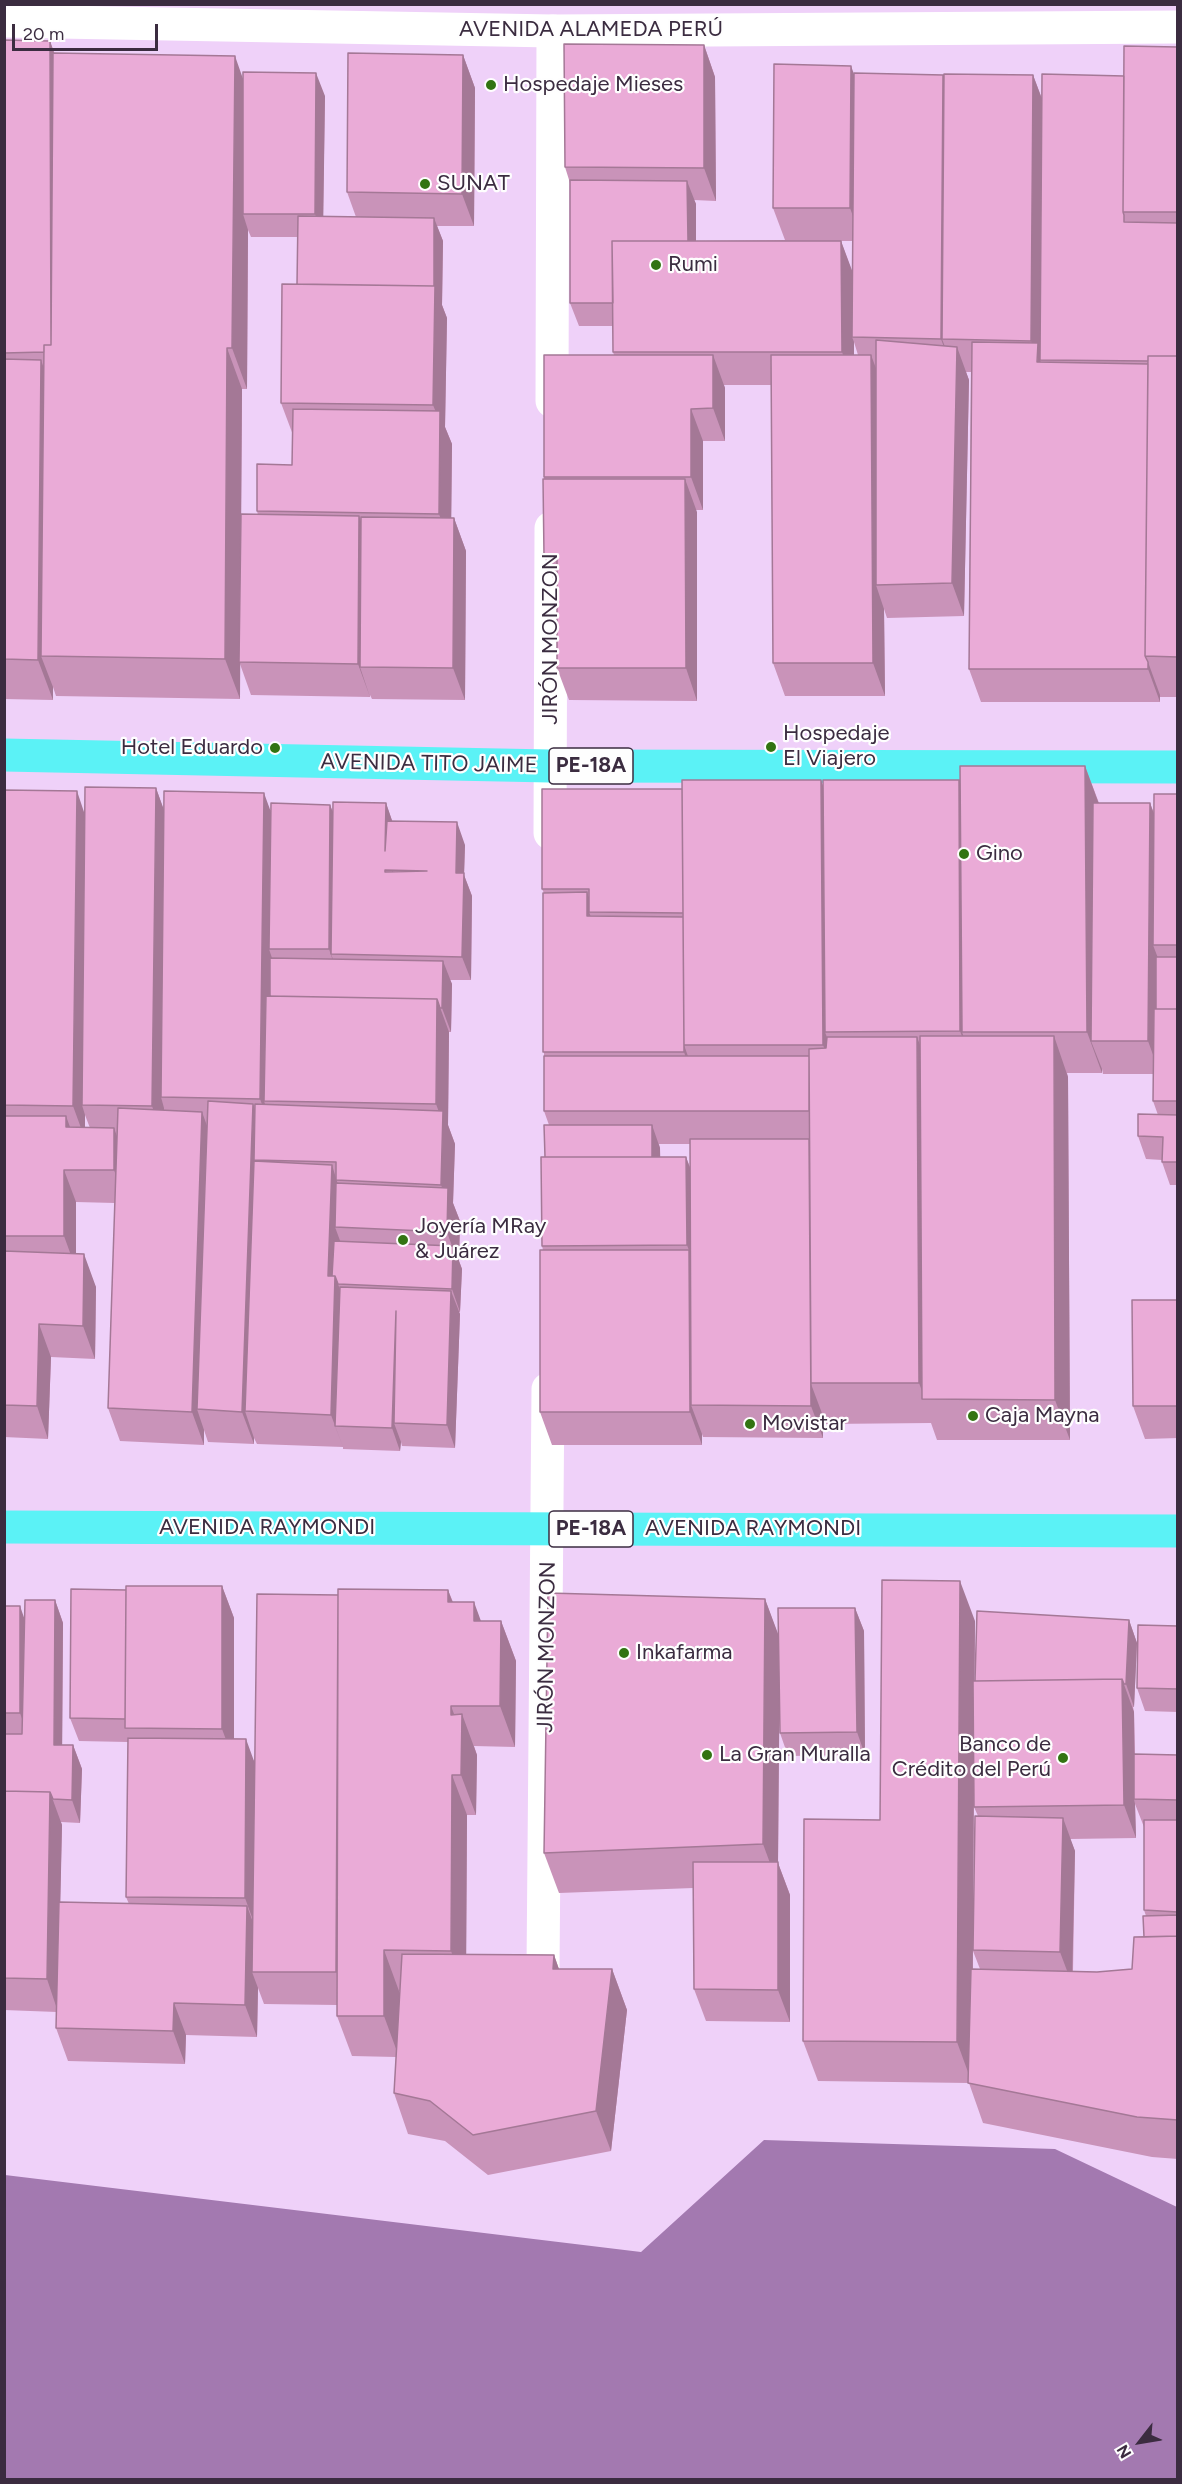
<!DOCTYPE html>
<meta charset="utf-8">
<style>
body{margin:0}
#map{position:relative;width:1182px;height:2484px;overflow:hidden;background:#efd1f9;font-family:Figtree,sans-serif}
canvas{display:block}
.frame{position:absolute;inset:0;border:6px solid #3b2c40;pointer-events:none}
.north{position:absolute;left:1110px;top:2412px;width:60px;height:60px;-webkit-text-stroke:4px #fefefe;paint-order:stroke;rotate:239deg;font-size:16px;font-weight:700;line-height:24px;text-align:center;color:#3b2c40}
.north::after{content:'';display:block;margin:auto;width:21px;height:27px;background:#3b2c40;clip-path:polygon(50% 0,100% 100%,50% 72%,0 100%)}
.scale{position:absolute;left:12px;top:24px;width:146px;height:27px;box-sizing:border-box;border:3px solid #3b2c40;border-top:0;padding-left:8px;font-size:18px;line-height:21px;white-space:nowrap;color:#3b2c40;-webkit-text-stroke:4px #fefefe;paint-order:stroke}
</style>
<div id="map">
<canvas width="1182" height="2484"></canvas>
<div class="frame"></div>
<div class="north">N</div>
<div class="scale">20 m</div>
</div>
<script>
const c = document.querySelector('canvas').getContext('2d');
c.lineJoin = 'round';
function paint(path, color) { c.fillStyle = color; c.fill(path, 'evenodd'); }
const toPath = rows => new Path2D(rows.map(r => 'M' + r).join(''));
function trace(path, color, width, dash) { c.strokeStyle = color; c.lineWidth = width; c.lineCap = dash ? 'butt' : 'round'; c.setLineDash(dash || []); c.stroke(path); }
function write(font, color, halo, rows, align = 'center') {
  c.font = font + ' Figtree,sans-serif'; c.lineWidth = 4.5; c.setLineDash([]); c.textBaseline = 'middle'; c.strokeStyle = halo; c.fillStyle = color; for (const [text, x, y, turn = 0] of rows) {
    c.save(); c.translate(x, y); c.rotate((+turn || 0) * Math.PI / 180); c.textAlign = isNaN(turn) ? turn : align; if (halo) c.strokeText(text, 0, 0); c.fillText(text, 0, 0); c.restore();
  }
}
const water = toPath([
 [764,2140,1055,2149,1177,2207,1177,2479,5,2479,5,2175,641,2252]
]);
const minor = toPath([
 [552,401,553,31],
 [550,833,551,528],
 [543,1967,548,1389]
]);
const tertiary = toPath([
 [4,21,553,31,1178,27]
]);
const trunk = toPath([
 [4,755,550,766,1178,767],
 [4,1527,1178,1531]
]);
const wall = toPath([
 [4,40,50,41,54,54,243,79,325,96,323,216,356,217,347,192,463,55,475,88,474,226,437,226,443,241,442,305,447,318,445,427,452,444,451,518,454,518,466,551,465,700,372,699,370,695,370,697,251,695,240,664,240,699,56,696,53,687,53,700,4,699],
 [248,230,251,237,297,237,297,284,281,403,293,435,292,465,257,511,258,515,241,514,242,389,247,389],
 [704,45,715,77,716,201,694,200,696,204,696,241,785,240,773,208,854,73,943,75,944,78,1033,75,1042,99,1124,76,1178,47,1178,697,1160,697,1160,695,1160,702,981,702,969,669,971,372,966,372,969,380,964,616,887,618,884,609,885,696,785,696,773,663,771,385,724,385,725,388,725,441,703,441,703,510,696,510,697,701,569,700,557,668,557,588,544,556,544,477,614,355,613,352,613,326,579,326,570,303,570,183,565,167],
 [841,241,853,241,852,272],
 [854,342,858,355,854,355],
 [1085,766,1099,803,1150,803,1154,813,1178,794,1178,1185,1170,1185,1162,1162,1162,1160,1146,1159,1138,1136,1158,1115,1153,1101,1153,1074,1103,1074,1102,1069,1102,1073,1067,1073,1068,1077,1070,1440,937,1440,931,1423,826,1424,823,1416,823,1438,703,1437,702,1434,702,1445,552,1445,540,1412,543,1250,542,1246,545,1157,549,1125,544,1111,544,893,542,889,682,789,821,780,823,787,960,783],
 [659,1144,690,1144,690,1167,686,1157,660,1157,660,1148],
 [156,788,164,811,271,810,330,805,333,812,386,803,392,821,465,845,464,875,472,896,471,980,450,980,452,984,451,1032,449,1032,448,1125,455,1144,453,1203,460,1221,459,1261,462,1269,460,1312,459,1312,460,1314,455,1448,402,1446,401,1442,400,1451,343,1449,343,1446,343,1447,257,1444,254,1438,254,1444,208,1442,204,1430,204,1445,120,1441,108,1408,115,1203,76,1202,76,1254,96,1287,95,1359,51,1357,48,1439,4,1437,4,790,85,814],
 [85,1115,90,1128,85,1128],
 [1178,1300,1178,1438,1145,1439,1133,1406],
 [222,1586,234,1618,234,1739,255,1762,338,1595,448,1590,453,1602,481,1621,501,1621,516,1661,515,1747,474,1746,477,1755,476,1815,467,1815,466,1954,554,1955,559,1969,612,1969,627,2010,611,2151,488,2175,445,2141,408,2134,394,2093,396,2057,352,2056,337,2016,337,2005,264,2004,258,1988,257,2037,186,2035,185,2064,68,2061,56,2028,57,2012,4,2010,4,1606,24,1619,55,1600,63,1623,62,1745,73,1745,82,1769,80,1823,61,1822,62,1825,60,1902,129,1904,126,1897,128,1742,79,1741,70,1718,126,1590],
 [399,1991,400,1991,399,2010],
 [765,1599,778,1635,855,1608,864,1631,865,1755,788,1756,780,1733,779,1710,778,1863,790,1895,790,2022,706,2021,694,1989,693,1888,559,1893,544,1853],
 [1129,1620,1137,1643,1134,1707,1133,1707,1134,1712,1135,1754,1178,1755,1178,2159,1152,2157,983,2123,969,2083,818,2081,803,2041,880,1820,975,1621,974,1681],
 [974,1767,974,1807,978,1816,973,1935],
 [1135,1804,1144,1827,1144,1910,1146,1916,1144,1937,1132,1969,1097,1972,1073,1971,1075,1851,1070,1839,1136,1838],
 [973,1951,980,1969,973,1969],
 [1178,1626,1178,1712,1145,1711,1137,1688]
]);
const shadedWall = toPath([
 [50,41,62,74,51,352],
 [704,45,715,77,716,201,704,168],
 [463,55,475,88,474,226,462,194],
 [235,56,249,96,243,214,248,230,247,389,232,348],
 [851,66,863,98,862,241,850,208],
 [316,73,325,96,323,237,315,214],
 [943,75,955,108,942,339,953,367,953,372,941,339],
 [1033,75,1045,107,1040,360,1050,387,1037,362,1038,358,1031,341],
 [687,181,696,204,696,271,688,248],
 [434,218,443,241,442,305,447,318,445,427,452,444,451,547,439,514,440,422,433,405],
 [841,241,853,273,852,337,854,342,854,385,842,352],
 [957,347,969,380,964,616,952,583],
 [227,348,242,389,240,699,225,659],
 [713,355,725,388,725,441,713,408],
 [871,355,883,387,876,585,884,609,885,696,873,663],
 [41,360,55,400,41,656,53,687,53,700,38,660],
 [691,409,703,441,703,510,691,477],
 [685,479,697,512,697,701,686,668],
 [359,516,371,549,360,667,370,697,358,664],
 [454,518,466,551,465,700,453,668],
 [1148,662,1160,695,1160,702,1148,669],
 [1085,766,1100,807,1091,1041,1102,1069,1102,1073,1087,1032],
 [821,780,835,821,825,1032,838,1067,838,1085,823,1045],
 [959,780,974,820,962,1032,975,1069,975,1072,960,1031],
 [156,788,168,821,161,1097,164,1108,164,1139,152,1106],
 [77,791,88,824,82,1105,85,1115,85,1139,73,1106],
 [264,793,276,826,269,949,274,964,264,1101,272,1125,272,1131,260,1099],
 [386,803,394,826,393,874,385,851],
 [1150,803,1162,836,1153,945,1161,966,1160,1074,1148,1041],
 [330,805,339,828,331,954,337,970,337,973,329,949],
 [457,822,465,845,464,875,472,896,471,980,462,957,456,873],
 [587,892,594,912,589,912,599,938,587,916],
 [683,917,684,1045,695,1076,695,1085,684,1052],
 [443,961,452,984,451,1032,442,1008],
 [437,999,449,1032,448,1125,455,1144,453,1203,460,1221,459,1261,462,1269,460,1312,452,1289,453,1249,447,1232,448,1202,441,1185,443,1123,436,1104],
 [1054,1036,1068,1077,1070,1440,1055,1400],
 [917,1037,932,1077,925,1399,919,1383],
 [253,1104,265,1137,254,1160,263,1186,245,1411,254,1438,254,1444,242,1412],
 [202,1112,214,1145,197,1409,204,1430,204,1445,192,1412],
 [66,1116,78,1149,66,1127],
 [652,1125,660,1148,661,1188,652,1165],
 [114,1128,126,1161,126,1203,114,1170],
 [686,1157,698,1190,699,1278,687,1245],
 [332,1165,343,1201,335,1227,342,1246,338,1284,347,1309,335,1426,343,1447,331,1415,328,1276],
 [64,1170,76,1202,76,1269,64,1236],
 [689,1250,700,1283,691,1405,702,1434,702,1445,690,1412],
 [84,1254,96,1287,95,1359,83,1326],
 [451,1291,460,1314,455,1448,447,1425],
 [396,1311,394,1423,401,1442,400,1451,392,1428],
 [39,1324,51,1357,48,1439,37,1406],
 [811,1384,823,1416,823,1438,811,1406],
 [960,1581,975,1621,972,2083,957,2042],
 [222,1586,234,1618,234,1761,222,1729],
 [448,1590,463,1630,448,1602],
 [765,1599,780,1639,778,1863,790,1895,790,2022,778,1990,778,1885,763,1844],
 [55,1600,63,1623,62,1768,54,1745],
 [474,1602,489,1643,474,1621],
 [20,1606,28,1629,28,1736,20,1713],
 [855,1608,864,1631,865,1755,857,1732],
 [1129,1620,1137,1643,1134,1707,1126,1684],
 [501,1621,516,1661,515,1747,500,1706],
 [1122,1679,1134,1712,1135,1799,1134,1799,1135,1804,1136,1838,1124,1805],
 [451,1706,462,1735,462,1714,477,1755,476,1815,461,1775,451,1715],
 [246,1739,258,1772,257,1931,245,1898],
 [73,1745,82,1769,80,1823,72,1800],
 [452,1775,467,1815,466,1991,451,1951],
 [50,1792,62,1825,58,2012,47,1979],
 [1063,1818,1075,1851,1072,1984,1060,1952],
 [247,1906,259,1939,252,1972,258,1988,257,2037,245,2005],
 [384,1950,399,1991,399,2057,384,2016],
 [554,1955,568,1995,553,1969],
 [612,1969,627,2010,611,2151,596,2111],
 [174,2003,186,2035,185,2064,173,2031]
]);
const building = toPath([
 [4,40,50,41,51,345,44,345,44,352,4,353,4,40],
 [564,44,704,45,704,168,565,167,564,44],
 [1124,46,1178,47,1178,212,1123,212,1124,46],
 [53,53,235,56,232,348,227,348,225,659,41,656,44,345,51,345,53,53],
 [348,53,463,55,462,194,347,192,348,53],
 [774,64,851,66,850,208,773,208,774,64],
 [243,72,316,73,315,214,243,214,243,72],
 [854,73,943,75,941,339,852,337,854,73],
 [944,74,1033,75,1031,341,942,339,944,74],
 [1042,74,1124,76,1123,212,1124,215,1124,222,1178,223,1178,356,1148,356,1148,361,1040,360,1042,74],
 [570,180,687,181,688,241,612,241,613,303,570,303,570,180],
 [298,216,434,218,434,286,297,284,298,216],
 [612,241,841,241,842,352,613,352,612,241],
 [282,284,435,286,433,405,281,403,282,284],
 [876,340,957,347,952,583,876,585,876,340],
 [972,342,1038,343,1037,362,1148,364,1145,656,1148,662,1148,669,969,669,972,342],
 [544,355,713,355,713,408,691,409,691,477,544,477,544,355],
 [771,355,871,355,873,663,773,663,771,355],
 [1148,356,1178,356,1178,657,1145,656,1148,356],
 [4,359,41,360,38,660,4,659,4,359],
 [293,409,440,411,439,514,257,511,257,464,292,465,293,409],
 [543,479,685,479,686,668,557,668,557,556,544,556,543,479],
 [241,514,359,516,358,664,239,662,241,514],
 [361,517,454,518,453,668,360,667,361,517],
 [960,766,1085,766,1087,1032,962,1032,960,766],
 [682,780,821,780,823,1045,684,1045,682,780],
 [823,780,959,780,960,1031,825,1032,823,780],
 [85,787,156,788,152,1106,82,1105,85,787],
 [542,789,682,789,683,913,589,912,589,889,542,889,542,789],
 [4,790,77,791,73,1106,4,1105,4,790],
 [164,791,264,793,260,1099,161,1097,164,791],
 [1154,794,1178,794,1178,945,1153,945,1154,794],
 [333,802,386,803,385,851,387,821,457,822,456,873,464,873,462,957,331,954,333,802],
 [385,870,427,871,385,872,385,870],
 [271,803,330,805,329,949,269,949,271,803],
 [1093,803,1150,803,1148,1041,1091,1041,1093,803],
 [587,892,587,916,683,917,684,1052,543,1052,543,893,587,892],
 [1156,957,1178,957,1178,1009,1156,1009,1156,957],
 [270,958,443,961,442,1008,440,1008,437,999,270,996,270,958],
 [266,996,437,999,436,1104,264,1101,266,996],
 [1154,1009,1178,1009,1178,1101,1153,1101,1154,1009],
 [920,1036,1054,1036,1055,1400,922,1399,920,1036],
 [827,1037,917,1037,919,1383,811,1383,809,1049,826,1048,827,1037],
 [544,1056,809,1056,809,1111,544,1111,544,1056],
 [208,1101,253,1104,242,1412,197,1409,208,1101],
 [255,1104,443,1111,441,1185,336,1180,336,1162,254,1160,255,1104],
 [118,1108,202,1112,192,1412,108,1408,118,1108],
 [1138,1114,1178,1115,1178,1162,1162,1162,1163,1137,1138,1136,1138,1114],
 [4,1116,66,1116,66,1127,114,1128,114,1170,64,1170,64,1236,4,1236,4,1116],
 [544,1125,652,1125,652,1157,545,1157,544,1125],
 [690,1139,809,1139,811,1406,691,1405,690,1139],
 [541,1157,686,1157,687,1245,542,1246,541,1157],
 [254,1161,332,1165,328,1276,335,1276,331,1415,245,1411,254,1161],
 [336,1183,448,1188,447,1232,335,1227,336,1183],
 [334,1241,453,1246,452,1289,338,1284,335,1276,332,1276,334,1241],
 [540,1250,689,1250,690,1412,540,1412,540,1250],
 [4,1251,84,1254,83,1326,39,1324,37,1406,4,1405,4,1251],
 [340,1287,451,1291,447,1425,394,1423,396,1311,392,1428,335,1426,340,1287],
 [1132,1300,1178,1300,1178,1406,1133,1406,1132,1300],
 [882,1580,960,1581,957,2042,803,2041,804,1819,880,1820,882,1580],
 [126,1586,222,1586,222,1729,125,1728,126,1586],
 [71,1589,126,1590,125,1719,70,1718,71,1589],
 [338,1589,448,1590,448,1602,474,1602,474,1621,501,1621,500,1706,451,1706,451,1715,462,1714,461,1775,452,1775,451,1951,384,1950,384,2016,337,2016,338,1589],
 [548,1593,765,1599,763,1844,544,1853,548,1593],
 [257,1594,338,1595,336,1972,252,1972,257,1594],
 [25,1600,55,1600,54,1745,73,1745,72,1800,53,1799,50,1792,4,1791,4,1734,22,1734,25,1600],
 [4,1606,20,1606,20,1713,4,1713,4,1606],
 [778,1608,855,1608,857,1732,780,1733,778,1608],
 [977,1611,1129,1620,1126,1684,1124,1684,1122,1679,975,1681,977,1611],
 [1138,1625,1178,1626,1178,1689,1137,1688,1138,1625],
 [1122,1679,1124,1805,974,1807,973,1681,1122,1679],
 [128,1738,246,1739,245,1898,126,1897,128,1738],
 [1134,1754,1178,1755,1178,1800,1134,1799,1134,1754],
 [4,1791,50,1792,47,1979,4,1978,4,1791],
 [975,1816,1063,1818,1060,1952,973,1950,975,1816],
 [1144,1820,1178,1820,1178,1912,1144,1910,1144,1820],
 [693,1862,778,1862,778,1990,694,1989,693,1862],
 [59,1902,247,1906,245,2005,174,2003,173,2031,56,2028,59,1902],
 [1178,1915,1178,1936,1144,1937,1143,1916,1178,1915],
 [1178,1936,1178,2120,1137,2117,968,2083,971,1969,1097,1972,1132,1969,1134,1937,1178,1936],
 [402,1954,554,1955,553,1969,612,1969,596,2111,473,2135,430,2101,394,2093,402,1954]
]);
const markers = [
 [491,85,6,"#327412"],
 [425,184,6,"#327412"],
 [656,265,6,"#327412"],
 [771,747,6,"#327412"],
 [275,748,6,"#327412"],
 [964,854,6,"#327412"],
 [403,1240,6,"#327412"],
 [973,1416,6,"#327412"],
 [750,1424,6,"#327412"],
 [624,1653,6,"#327412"],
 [707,1755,6,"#327412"],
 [1063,1758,6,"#327412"]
];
const shields = [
 [591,766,84],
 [591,1529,84]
];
const shieldNames = [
 ["PE-18A",591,766],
 ["PE-18A",591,1529]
];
const streetNames = [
 ["AVENIDA ALAMEDA PERÚ",591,30],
 ["JIRÓN MONZON",551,639,-90],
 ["AVENIDA TITO JAIME",429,764,1],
 ["AVENIDA RAYMONDI",267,1528],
 ["AVENIDA RAYMONDI",753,1529],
 ["JIRÓN MONZON",547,1647,-89]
];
const poiNames = [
 ["Hospedaje Mieses",503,85],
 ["SUNAT",437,184],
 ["Rumi",668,265],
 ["Hospedaje",783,734],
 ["El Viajero",783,759],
 ["Hotel Eduardo",263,748,"right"],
 ["Gino",976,854],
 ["Joyería MRay",415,1227],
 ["& Juárez",415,1252],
 ["Caja Mayna",985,1416],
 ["Movistar",762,1424],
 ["Inkafarma",636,1653],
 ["Banco de",1051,1745,"right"],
 ["Crédito del Perú",1051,1770,"right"],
 ["La Gran Muralla",719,1755]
];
paint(water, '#a379b0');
trace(minor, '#fff', 33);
trace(tertiary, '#fff', 33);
trace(trunk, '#5bf2f6', 33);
paint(wall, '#c993b9');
paint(shadedWall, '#a47896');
paint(building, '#eaabd7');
trace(building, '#a47896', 1.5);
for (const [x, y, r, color] of markers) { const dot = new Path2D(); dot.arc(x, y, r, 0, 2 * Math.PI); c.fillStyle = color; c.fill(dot); trace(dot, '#fefefe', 2); }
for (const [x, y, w] of shields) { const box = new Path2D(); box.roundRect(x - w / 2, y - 18, w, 36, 4.5); c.fillStyle = '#fefefe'; c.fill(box); trace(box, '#3b2c40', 1.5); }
write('bold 21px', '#3b2c40', null, shieldNames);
write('22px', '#3b2c40', '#fefefe', streetNames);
write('22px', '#3b2c40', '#fefefe', poiNames, 'left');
</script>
